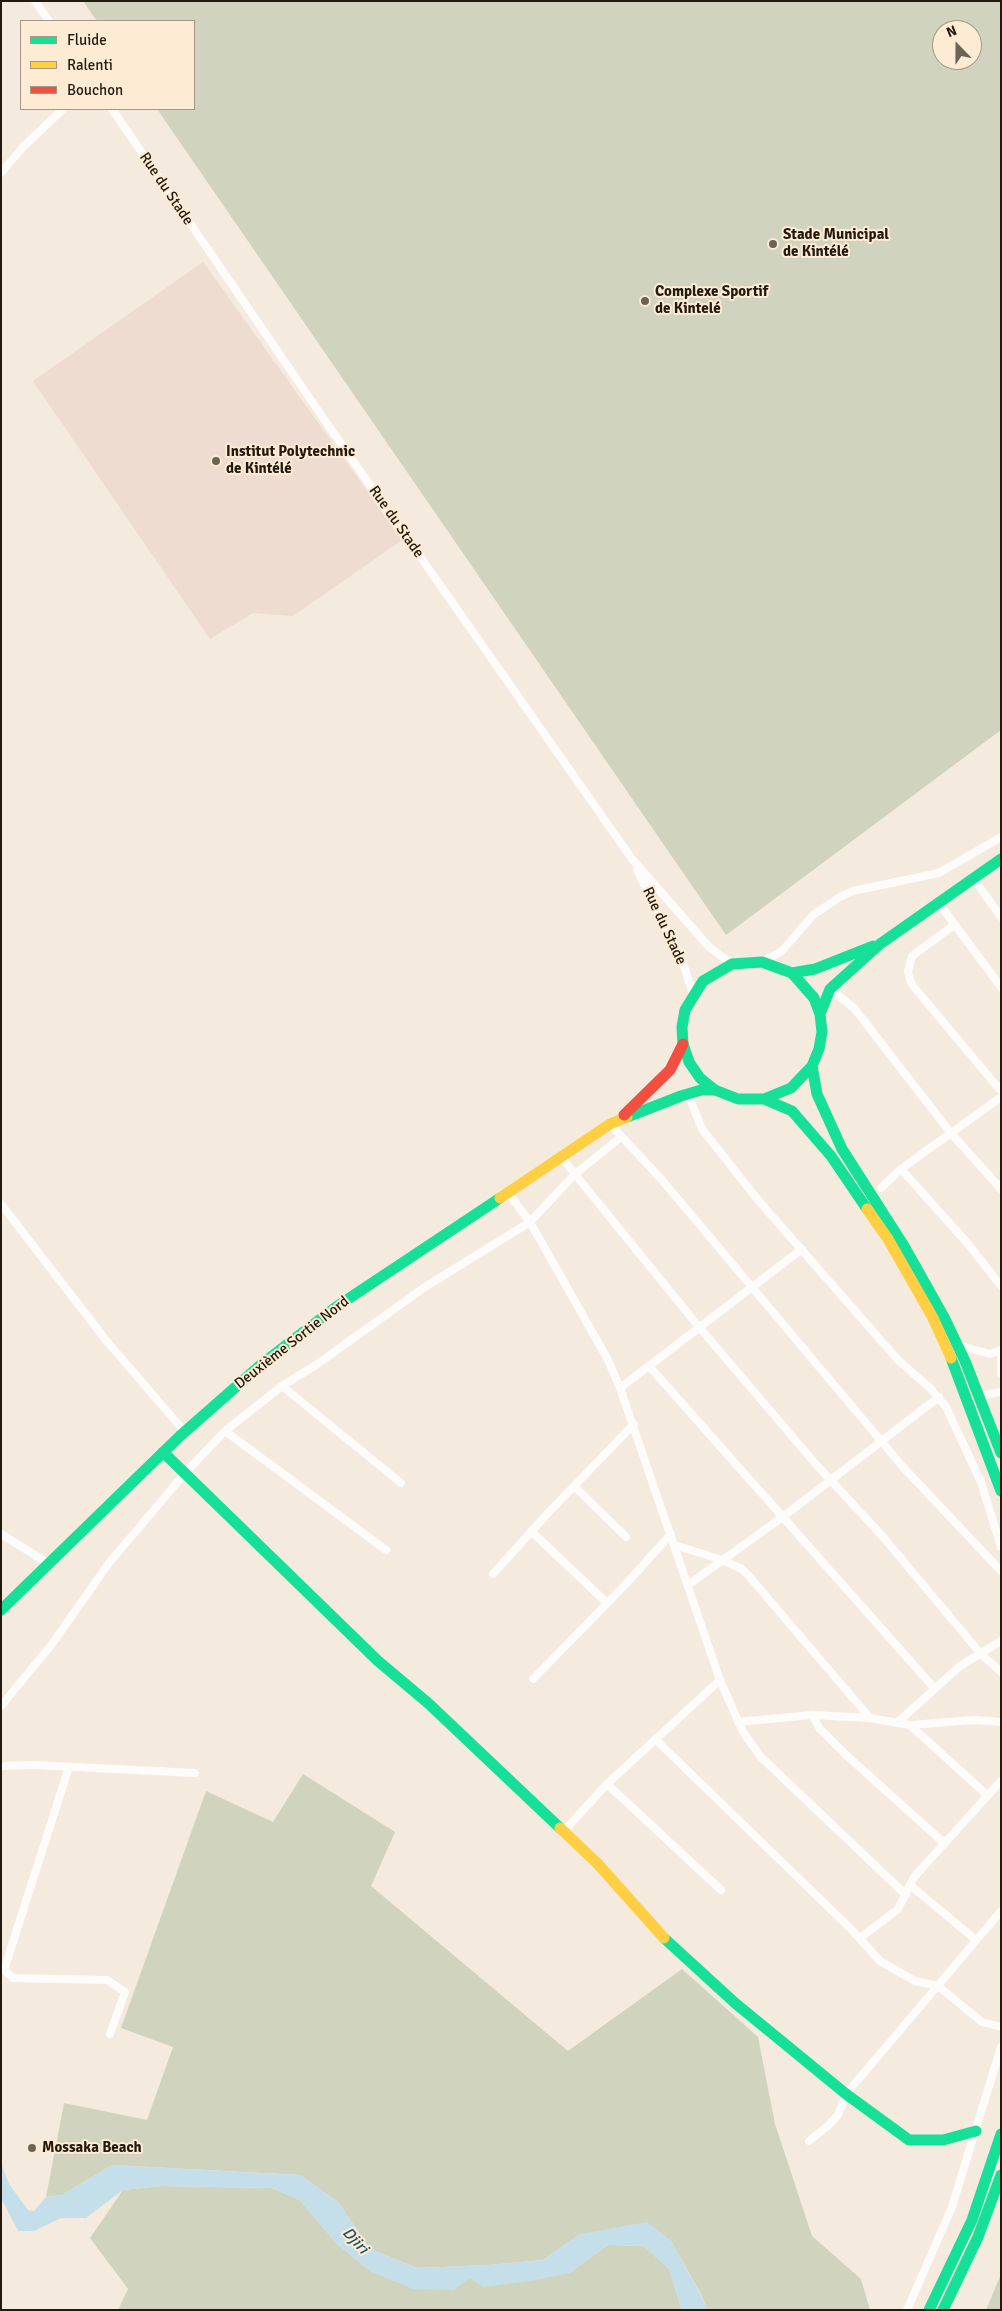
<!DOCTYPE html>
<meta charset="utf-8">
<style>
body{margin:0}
#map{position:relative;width:1002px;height:2311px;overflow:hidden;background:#f4eadd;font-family:Signika,sans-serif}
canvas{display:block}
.frame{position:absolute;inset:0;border:2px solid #221a0f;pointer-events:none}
.legend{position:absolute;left:20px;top:20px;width:175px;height:90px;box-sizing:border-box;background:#fdebd4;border:1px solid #a59785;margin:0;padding:6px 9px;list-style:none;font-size:15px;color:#221a0f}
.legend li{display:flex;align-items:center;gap:10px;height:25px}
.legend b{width:25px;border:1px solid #a59785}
.north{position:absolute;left:932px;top:20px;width:50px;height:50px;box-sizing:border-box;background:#fdebd4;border:1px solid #a59785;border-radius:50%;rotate:338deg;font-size:14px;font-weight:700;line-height:20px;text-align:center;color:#221a0f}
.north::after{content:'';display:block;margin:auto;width:18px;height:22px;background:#6c6357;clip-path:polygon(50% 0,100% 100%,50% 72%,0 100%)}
</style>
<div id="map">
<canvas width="1002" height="2311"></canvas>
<div class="frame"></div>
<ul class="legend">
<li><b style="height:6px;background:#16e098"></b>Fluide</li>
<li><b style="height:6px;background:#ffcf43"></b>Ralenti</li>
<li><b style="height:6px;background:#f24e42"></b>Bouchon</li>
</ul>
<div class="north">N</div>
</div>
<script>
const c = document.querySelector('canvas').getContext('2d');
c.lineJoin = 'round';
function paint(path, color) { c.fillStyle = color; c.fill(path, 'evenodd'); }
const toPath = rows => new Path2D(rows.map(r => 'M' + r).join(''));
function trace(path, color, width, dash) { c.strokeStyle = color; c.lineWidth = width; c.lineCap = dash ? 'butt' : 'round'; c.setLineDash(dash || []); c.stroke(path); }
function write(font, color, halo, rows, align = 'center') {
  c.font = font + ' Signika,sans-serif'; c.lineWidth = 4; c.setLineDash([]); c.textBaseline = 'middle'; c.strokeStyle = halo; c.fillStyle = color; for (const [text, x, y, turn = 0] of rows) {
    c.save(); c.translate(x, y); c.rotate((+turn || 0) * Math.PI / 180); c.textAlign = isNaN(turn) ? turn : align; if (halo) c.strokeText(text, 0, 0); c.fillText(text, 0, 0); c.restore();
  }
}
const education = toPath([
 [203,262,402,540,293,616,253,613,210,639,33,381]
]);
const green = toPath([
 [83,1,1001,1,1001,730,726,935,157,109,194,109,194,21,97,21],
 [942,30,972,30,972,60,942,60],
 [303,1774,395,1832,371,1886,568,2051,682,1969,758,2037,775,2124,812,2236,861,2279,870,2310,707,2310,702,2296,671,2241,580,2234,543,2260,489,2265,417,2268,370,2249,338,2202,300,2175,112,2165,62,2195,46,2197,64,2103,147,2120,173,2047,121,2028,206,1791,273,1822],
 [161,2186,272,2188,300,2200,336,2243,372,2272,470,2278,569,2273,608,2245,644,2246,669,2269,682,2310,118,2310,128,2289,90,2238,123,2190],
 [1001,2274,1001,2310,986,2310]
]);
const water = toPath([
 [1,2163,9,2184,28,2210,34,2211,46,2197,62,2195,112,2165,300,2175,338,2202,370,2249,417,2268,489,2265,543,2260,580,2234,647,2222,671,2241,702,2297,707,2310,682,2310,669,2269,644,2246,608,2245,569,2273,536,2280,483,2287,470,2278,454,2290,413,2289,372,2272,336,2243,300,2200,272,2188,161,2186,123,2190,86,2218,61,2218,34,2231,18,2231,1,2198]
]);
const street = toPath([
 [35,1,49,21],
 [112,109,330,428,632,859,709,947,732,964],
 [1,173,22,148,63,109],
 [637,870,683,963,693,994],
 [973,878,1001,917],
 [938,902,1001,987],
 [954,925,912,956,908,971,910,980,913,986,1001,1091],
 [763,962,782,951,813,915,840,897,853,891,939,873,1001,837],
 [830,989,854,1008,950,1132,1001,1189],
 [688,1094,702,1129,758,1200,898,1360,930,1388,946,1407,981,1482,1001,1547],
 [610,1124,662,1180,903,1467,1001,1571],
 [561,1157,699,1327,814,1462,884,1538,981,1654,1001,1672],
 [901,1169,969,1245,1001,1286],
 [881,1188,901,1169,1001,1097],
 [508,1193,530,1222,608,1360,620,1388,720,1680,743,1732,761,1757,906,1895],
 [1,1204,105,1339,184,1431],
 [957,1345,990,1354,1001,1350],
 [1001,1351,1001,1374],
 [649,1366,935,1689],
 [282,1386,401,1483],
 [620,1388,802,1249],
 [979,1396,1001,1392],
 [225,1431,386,1550],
 [575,1487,626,1537],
 [532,1532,607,1603],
 [1,1534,49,1564],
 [675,1545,722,1560,742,1569,748,1575,870,1718],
 [493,1574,548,1513,634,1424],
 [688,1585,784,1516,939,1397],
 [533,1679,625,1585,671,1534],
 [1,1706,52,1644,109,1563,186,1472,225,1431,282,1386,316,1365,425,1287,530,1222,574,1175,621,1137],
 [812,1715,820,1729,845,1754,944,1843],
 [738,1722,812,1715,870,1718,910,1725,974,1720,1001,1722],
 [897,1723,960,1666,1001,1641],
 [910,1725,987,1795],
 [655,1739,853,1931,880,1961,915,1981,938,1986,982,2022,1001,2027],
 [1,1766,35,1765,195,1773],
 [69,1767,4,1970,13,1978,107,1980,125,1992,110,2034],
 [607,1784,721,1890],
 [564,1831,607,1784,720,1680],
 [910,1885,976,1940],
 [860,1938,898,1909,914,1877,1001,1781],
 [809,2141,829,2125,838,2115,846,2094,1001,1911],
 [907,2310,952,2207,1001,2047]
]);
const fast = toPath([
 [792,973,815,969,873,946],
 [820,1014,830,989,880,944,1001,859],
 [812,1066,817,1094,842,1149,904,1246,945,1319,965,1361,1001,1453],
 [764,1099,791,1088,812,1066,819,1049,822,1032,820,1014,814,998,792,973,762,962,732,964,703,981,685,1010,682,1027,683,1044,689,1062,700,1078,715,1090,738,1099,764,1099,792,1111,831,1156,867,1209],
 [627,1117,681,1096,701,1090,715,1090],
 [951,1358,1001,1491],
 [163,1452,378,1661,428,1703,560,1828],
 [1,1610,180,1436,263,1363,336,1307,500,1198],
 [664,1938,735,2003,846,2094,909,2140,943,2140,976,2131],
 [929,2310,972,2220,1001,2134],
 [943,2310,978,2237,1001,2175]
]);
const slow = toPath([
 [500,1198,610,1124,627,1117],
 [867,1209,888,1239,933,1318,951,1358],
 [560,1828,597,1863,664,1938]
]);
const jam = toPath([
 [624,1115,670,1070,683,1044]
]);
const markers = [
 [773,244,5,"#6c6357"],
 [645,301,5,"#6c6357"],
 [216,461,5,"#6c6357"],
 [32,2148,5,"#6c6357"]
];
const streetNames = [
 ["Rue du Stade",166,189,56],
 ["Rue du Stade",396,522,55],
 ["Rue du Stade",664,926,65],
 ["Deuxième Sortie Nord",292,1343,-38]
];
const poiNames = [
 ["Stade Municipal",783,235],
 ["de Kintélé",783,252],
 ["Complexe Sportif",655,292],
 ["de Kintelé",655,309],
 ["Institut Polytechnic",226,452],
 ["de Kintélé",226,469],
 ["Mossaka Beach",42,2148]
];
const waterNames = [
 ["Djiri",355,2241,47]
];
paint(education, '#eddccf');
paint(green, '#d0d4be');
paint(water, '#c4dfea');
trace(street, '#fdfcfa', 8);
trace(fast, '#16e098', 11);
trace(slow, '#ffcf43', 11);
trace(jam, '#f24e42', 11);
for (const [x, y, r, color] of markers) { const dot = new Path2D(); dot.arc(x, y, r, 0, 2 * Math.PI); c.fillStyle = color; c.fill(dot); trace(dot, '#fdebd4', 2); }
write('15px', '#221a0f', '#fdebd4', streetNames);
write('bold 15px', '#221a0f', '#fdebd4', poiNames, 'left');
write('italic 16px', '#1b5066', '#fdebd4', waterNames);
</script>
